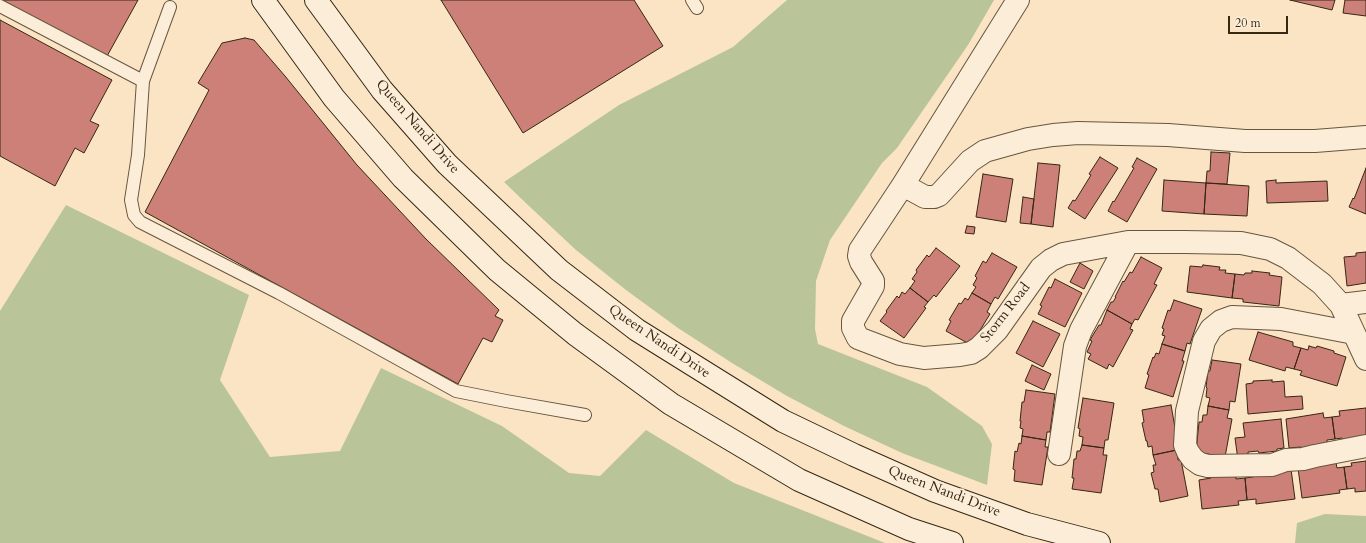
<!DOCTYPE html>
<style>
body{margin:0}
#map{position:relative;width:1366px;height:543px;overflow:hidden;background:#fae4c4;font-family:Cardo,serif}
canvas{display:block}
.scale{position:absolute;left:1228px;top:16px;width:60px;height:18px;box-sizing:border-box;border:2px solid #362713;border-top:0;padding-left:5px;font-size:12px;line-height:14px;white-space:nowrap;color:#362713;-webkit-text-stroke:3px #fcedd9;paint-order:stroke}
</style>
<div id="map">
<canvas width="1366" height="543"></canvas>
<div class="scale">20 m</div>
</div>
<script>
const c = document.querySelector('canvas').getContext('2d');
c.lineJoin = 'round';
function paint(path, color) { c.fillStyle = color; c.fill(path, 'evenodd'); }
const toPath = rows => new Path2D(rows.map(r => 'M' + r).join(''));
function trace(path, color, width, dash) { c.strokeStyle = color; c.lineWidth = width; c.lineCap = dash ? 'butt' : 'round'; c.setLineDash(dash || []); c.stroke(path); }
function write(font, color, halo, rows, align = 'center') {
  c.font = font + ' Cardo,serif'; c.lineWidth = 4; c.setLineDash([]); c.textBaseline = 'middle'; c.strokeStyle = halo; c.fillStyle = color; for (const [text, x, y, turn = 0] of rows) {
    c.save(); c.translate(x, y); c.rotate((+turn || 0) * Math.PI / 180); c.textAlign = isNaN(turn) ? turn : align; if (halo) c.strokeText(text, 0, 0); c.fillText(text, 0, 0); c.restore();
  }
}
const green = toPath([
 [787,0,994,0,968,45,897,148,882,163,830,240,816,281,815,329,818,344,927,387,982,426,992,444,987,485,902,453,844,426,787,396,732,363,678,328,626,290,576,250,529,206,504,182,619,105,733,47],
 [66,205,249,295,220,380,270,457,340,451,381,368,502,426,569,473,600,476,646,430,734,483,885,543,0,543,0,311],
 [1325,514,1366,516,1366,543,1295,543,1297,523]
]);
const building = toPath([
 [2,0,138,0,106,58,2,0],
 [441,0,634,0,663,46,523,133,441,0],
 [1290,0,1335,0,1332,10,1290,0],
 [1345,0,1366,0,1366,16,1343,13,1345,0],
 [0,20,112,80,90,121,99,125,84,153,75,148,55,186,0,156,0,20],
 [245,38,254,40,285,76,357,165,426,239,499,310,495,316,503,320,492,342,483,338,458,384,145,212,209,90,198,83,222,43,245,38],
 [1211,152,1230,153,1227,184,1206,183,1207,171,1210,171,1211,152],
 [1100,157,1118,168,1085,219,1068,208,1073,200,1075,201,1091,175,1089,174,1100,157],
 [1137,158,1157,169,1127,222,1108,211,1113,201,1114,202,1134,168,1132,167,1137,158],
 [1038,163,1060,165,1053,227,1031,224,1038,163],
 [1366,168,1366,214,1349,207,1353,198,1354,199,1366,168],
 [983,174,1013,179,1006,222,976,217,983,174],
 [1164,180,1206,183,1204,214,1162,211,1164,180],
 [1276,180,1276,183,1327,181,1328,201,1267,203,1266,181,1276,180],
 [1206,183,1249,186,1247,216,1204,214,1206,183],
 [1023,197,1034,199,1031,224,1020,223,1023,197],
 [967,226,975,227,974,234,965,233,967,226],
 [936,248,960,266,936,297,934,295,928,302,910,288,915,281,912,279,917,272,916,270,927,255,929,257,936,248],
 [1366,252,1366,283,1347,286,1344,257,1356,256,1356,253,1366,252],
 [992,253,1017,267,998,299,995,297,991,304,972,293,976,287,973,285,977,278,975,276,983,261,986,263,992,253],
 [1141,257,1162,268,1154,284,1157,285,1138,320,1135,319,1132,324,1107,310,1111,302,1113,302,1116,297,1115,297,1123,281,1124,282,1130,272,1132,273,1141,257],
 [1080,263,1093,271,1084,289,1070,282,1080,263],
 [1203,265,1220,267,1219,270,1226,270,1225,273,1235,274,1232,298,1187,292,1190,266,1202,267,1203,265],
 [1252,271,1270,273,1269,275,1282,277,1279,306,1243,302,1243,299,1232,298,1235,274,1244,275,1245,273,1252,273,1252,271],
 [1055,279,1082,293,1065,327,1038,314,1042,306,1040,305,1049,287,1051,288,1055,279],
 [910,288,928,302,924,307,926,308,904,338,880,321,887,312,886,311,897,296,899,298,902,292,905,294,910,288],
 [972,293,991,304,987,312,990,314,971,345,946,331,951,321,949,320,959,303,961,304,965,298,968,300,972,293],
 [1174,300,1202,309,1190,344,1187,343,1185,351,1162,344,1165,336,1162,335,1164,329,1162,328,1168,310,1170,311,1174,300],
 [1107,310,1132,324,1130,329,1133,330,1113,367,1109,364,1107,369,1088,359,1091,354,1087,352,1092,341,1090,340,1099,325,1101,325,1107,310],
 [1033,321,1060,334,1043,367,1016,353,1033,321],
 [1258,332,1293,342,1293,346,1301,348,1294,369,1286,367,1285,371,1249,360,1258,332],
 [1162,344,1185,351,1182,361,1184,361,1173,397,1145,388,1149,375,1147,374,1153,357,1154,358,1156,353,1159,354,1162,344],
 [1309,346,1316,348,1317,346,1334,351,1334,353,1346,357,1337,386,1300,375,1302,371,1294,369,1301,348,1308,350,1309,346],
 [1212,360,1241,364,1235,402,1230,401,1229,410,1208,406,1210,398,1206,397,1207,388,1206,387,1208,371,1210,371,1212,360],
 [1032,365,1051,374,1044,390,1025,381,1032,365],
 [1272,380,1272,382,1284,381,1285,397,1302,396,1303,409,1248,414,1246,384,1253,383,1253,381,1272,380],
 [1026,390,1055,394,1050,432,1047,432,1046,440,1022,436,1023,429,1020,428,1021,421,1020,421,1022,402,1024,402,1026,390],
 [1083,398,1114,403,1108,440,1105,440,1104,448,1082,445,1083,437,1079,436,1080,429,1078,428,1083,398],
 [1171,405,1177,439,1177,450,1153,455,1152,446,1148,447,1147,441,1146,441,1142,423,1144,422,1142,410,1171,405],
 [1208,406,1229,410,1227,418,1232,419,1225,457,1196,452,1199,422,1202,422,1203,415,1207,415,1208,406],
 [1366,408,1366,440,1343,441,1342,438,1335,439,1332,417,1340,416,1339,411,1366,408],
 [1323,413,1324,418,1332,417,1335,439,1327,440,1327,443,1301,448,1301,447,1289,448,1286,419,1323,413],
 [1281,419,1284,448,1277,449,1277,451,1259,453,1258,451,1248,452,1248,458,1238,460,1235,438,1245,437,1243,423,1281,419],
 [1022,436,1046,440,1045,447,1048,447,1042,485,1014,481,1015,470,1013,469,1015,451,1017,452,1019,443,1021,444,1022,436],
 [1082,445,1104,448,1103,455,1107,455,1101,493,1072,489,1074,478,1072,478,1074,459,1076,459,1077,451,1080,451,1082,445],
 [1177,450,1178,460,1181,460,1188,496,1160,502,1158,489,1155,489,1151,473,1154,472,1153,465,1156,465,1153,455,1177,450],
 [1366,461,1366,491,1355,492,1355,488,1347,489,1344,467,1352,466,1351,463,1366,461],
 [1336,463,1337,468,1344,467,1347,489,1339,490,1340,493,1302,498,1298,468,1336,463],
 [1291,469,1295,499,1256,504,1256,499,1247,500,1245,478,1253,477,1253,473,1291,469],
 [1211,476,1236,476,1236,479,1245,478,1247,500,1238,501,1239,505,1202,509,1199,480,1211,478,1211,476]
]);
const lane = toPath([
 [692,0,697,8],
 [0,6,143,81,170,7],
 [143,81,138,155,131,200,134,215,140,222,279,293,456,391,506,401,585,415]
]);
const street = toPath([
 [1018,0,903,185,860,250,859,256,861,262,873,281,873,286,853,321,853,328,858,338,900,354,924,358,960,355,971,353,979,348,997,330,1041,268,1051,260,1063,254,1128,242,1184,242,1241,243,1270,249,1288,258,1322,284,1341,305,1366,359],
 [903,185,925,197,934,197,939,195,970,161,985,151,1028,139,1053,135,1078,133,1168,135,1245,141,1315,141,1366,137],
 [1341,305,1366,302],
 [1354,333,1281,319,1232,317,1221,321,1211,329,1204,341,1187,411,1185,445,1188,452,1193,459,1200,464,1208,466,1272,465,1286,460,1303,459,1315,456,1366,446],
 [1059,454,1075,346,1081,330,1128,242]
]);
const secondary = toPath([
 [263,0,334,98,403,178,497,270,575,334,671,404,799,480,909,529,952,543],
 [316,0,382,90,447,164,559,270,637,330,783,421,854,455,935,491,1027,524,1099,543]
]);
const streetNames = [
 ["Queen Nandi Drive",417,127,49],
 ["Storm Road",1006,313,-52],
 ["Queen Nandi Drive",659,342,34],
 ["Queen Nandi Drive",944,492,21]
];
paint(green, '#b9c598');
paint(building, '#cc8078');
trace(building, '#362713', 1);
trace(lane, '#67563f', 14);
trace(street, '#67563f', 24);
trace(secondary, '#362713', 24);
trace(lane, '#fcedd9', 12);
trace(street, '#fcedd9', 22);
trace(secondary, '#fcedd9', 22);
write('14px', '#362713', '#fcedd9', streetNames);
</script>
